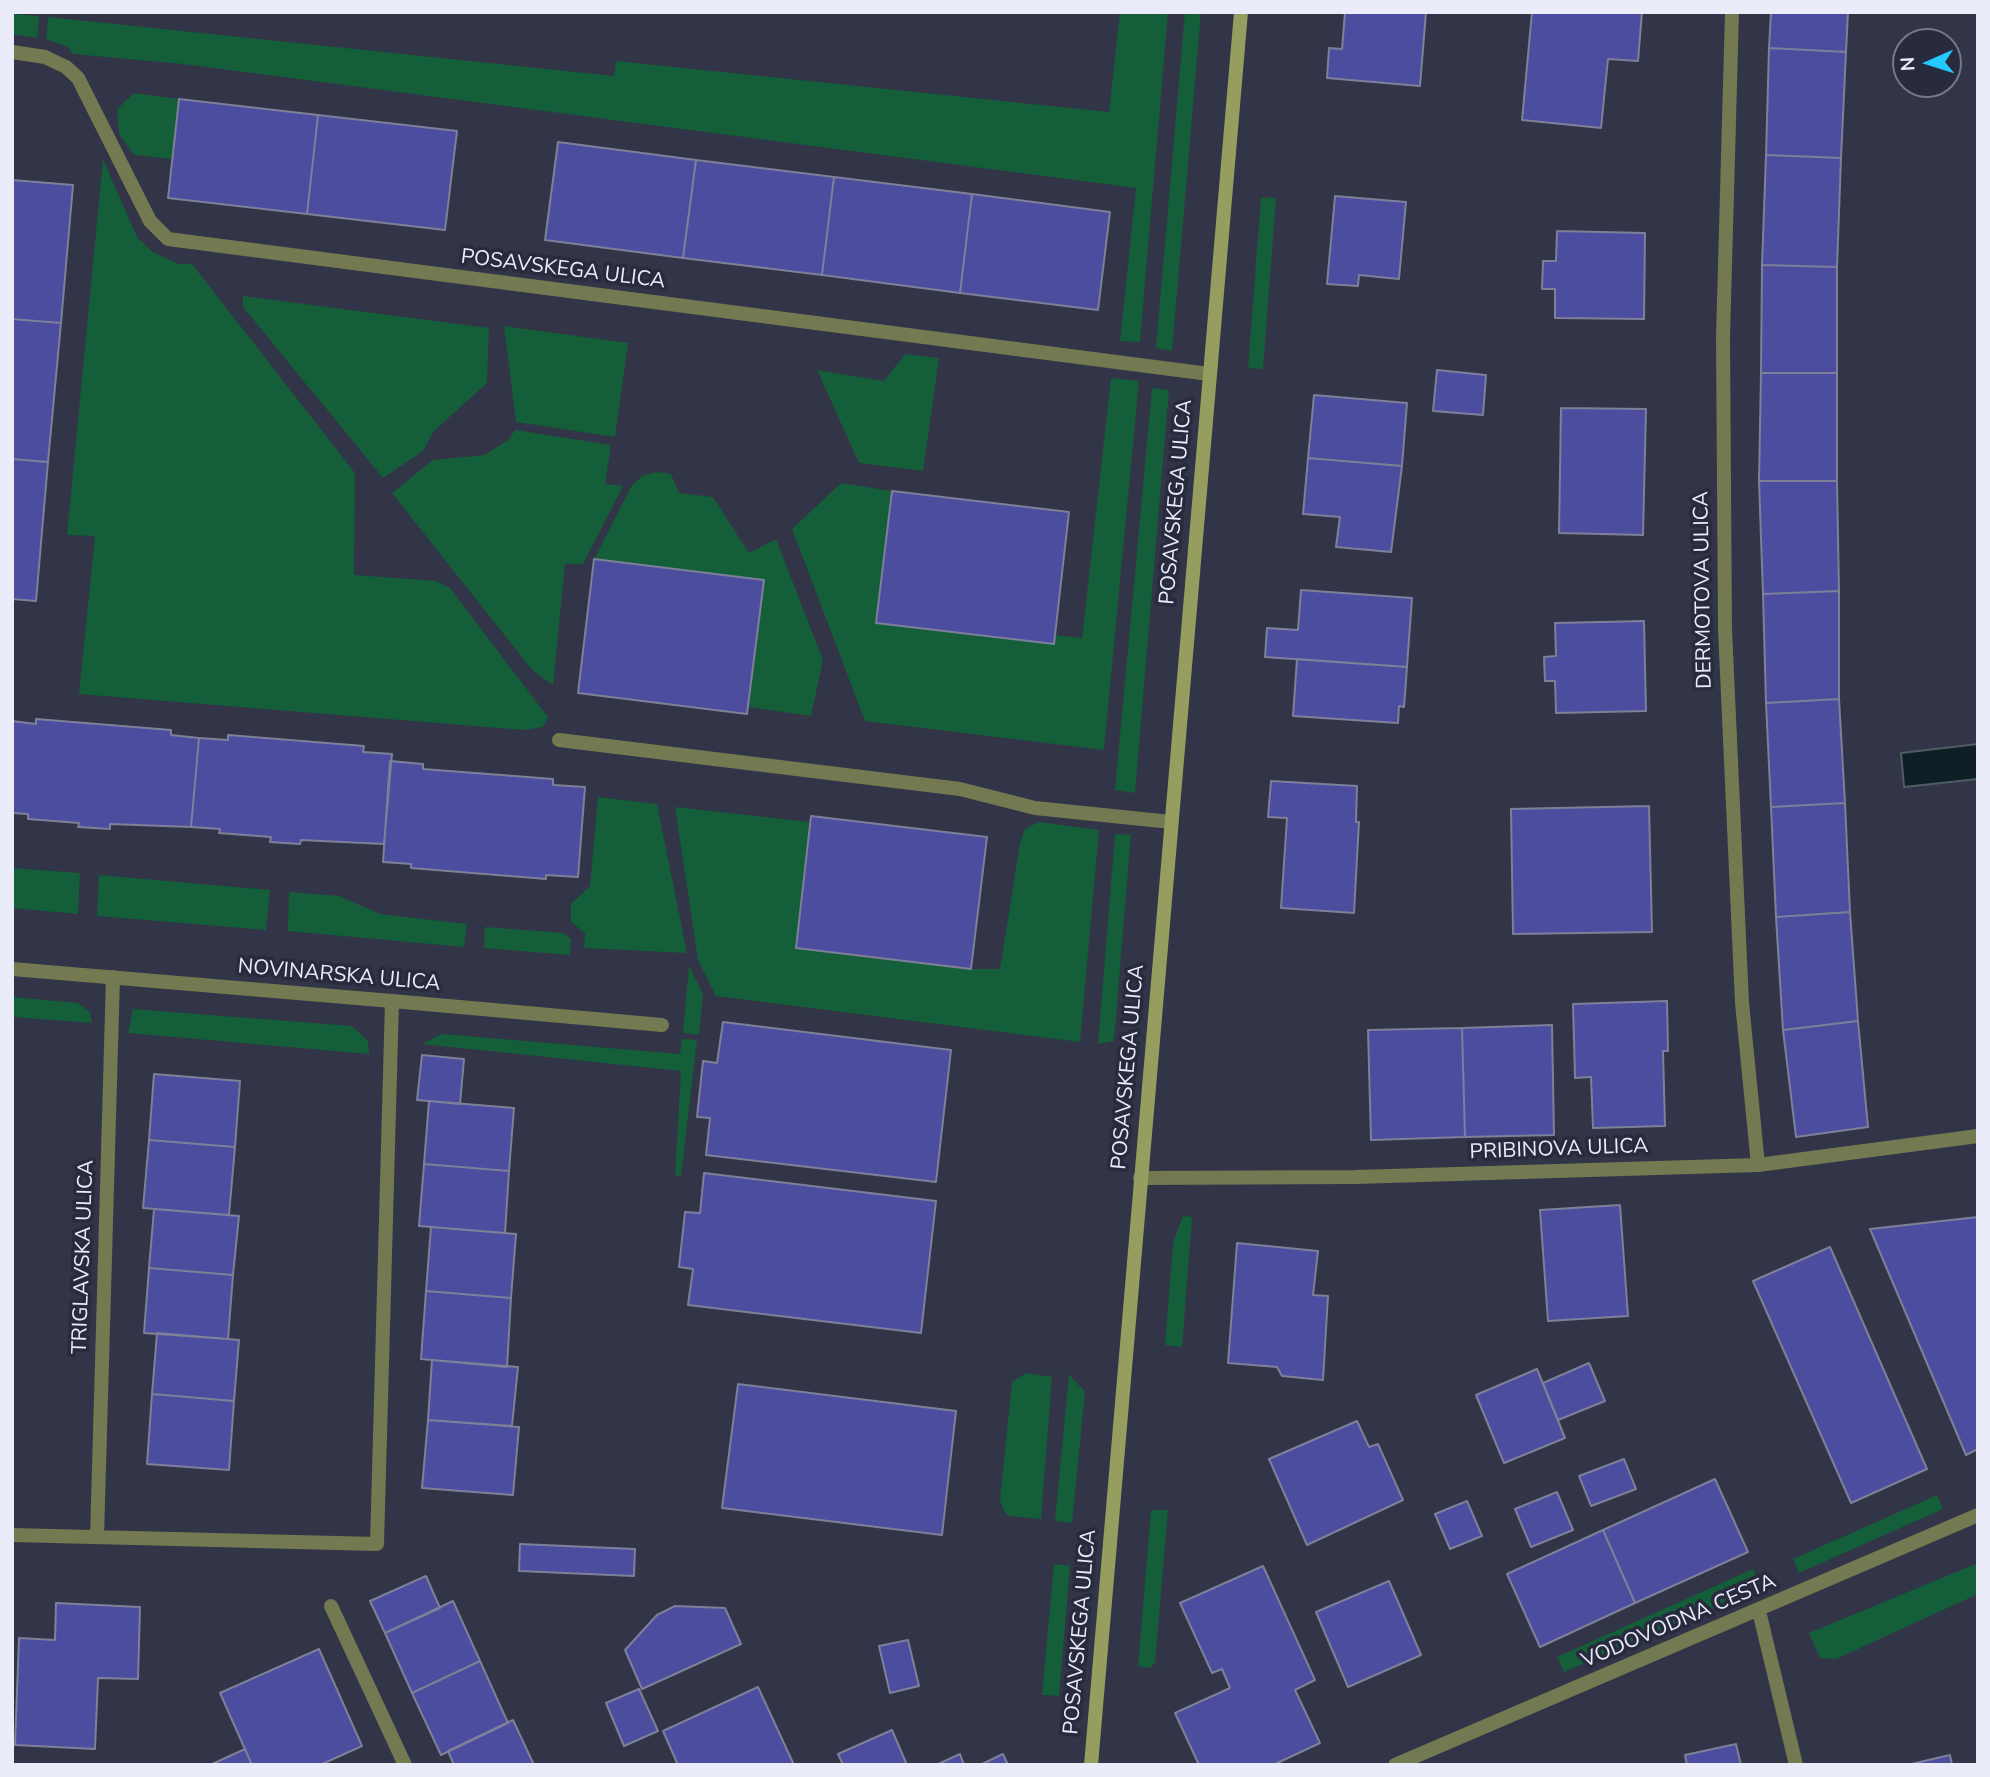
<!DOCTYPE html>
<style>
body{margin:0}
#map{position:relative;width:1990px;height:1777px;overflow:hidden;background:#323448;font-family:"Nunito Sans",sans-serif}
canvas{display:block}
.frame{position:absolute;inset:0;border:14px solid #eaecf9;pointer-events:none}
.north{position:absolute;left:1892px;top:28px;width:70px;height:70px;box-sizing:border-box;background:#282a3e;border:2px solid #767889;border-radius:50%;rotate:267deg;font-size:19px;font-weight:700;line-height:28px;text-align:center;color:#eaecf9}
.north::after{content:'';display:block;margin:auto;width:24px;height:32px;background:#24c9fe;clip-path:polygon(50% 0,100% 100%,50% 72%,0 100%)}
</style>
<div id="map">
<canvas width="1990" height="1777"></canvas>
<div class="frame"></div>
<div class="north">N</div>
</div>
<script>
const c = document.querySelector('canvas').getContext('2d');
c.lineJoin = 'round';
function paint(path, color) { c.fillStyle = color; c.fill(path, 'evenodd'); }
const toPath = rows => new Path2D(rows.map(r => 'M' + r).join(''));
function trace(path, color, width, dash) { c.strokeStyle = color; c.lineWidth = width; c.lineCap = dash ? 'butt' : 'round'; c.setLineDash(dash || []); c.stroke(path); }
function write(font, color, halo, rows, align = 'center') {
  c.font = font + ' "Nunito Sans",sans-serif'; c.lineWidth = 7; c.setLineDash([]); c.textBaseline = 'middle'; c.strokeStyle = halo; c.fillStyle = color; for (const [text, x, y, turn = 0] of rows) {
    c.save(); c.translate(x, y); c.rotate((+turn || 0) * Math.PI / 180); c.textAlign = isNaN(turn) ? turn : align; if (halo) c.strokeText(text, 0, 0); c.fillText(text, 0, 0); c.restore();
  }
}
const green = toPath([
 [1120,12,1168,12,1140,342,1120,341,1136,188,183,64,73,54,68,47,46,39,48,17,614,76,616,61,1109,112],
 [1185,12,1201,12,1172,351,1156,348],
 [12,14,39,16,37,38,12,34],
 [134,93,179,99,172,159,134,155,119,134,117,109],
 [103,159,137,237,154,253,179,264,192,264,355,473,354,575,436,581,450,588,548,717,543,727,524,730,79,694,95,536,67,535],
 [1261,197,1276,198,1263,369,1248,368],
 [243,296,489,328,487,383,433,432,423,451,383,478,243,307],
 [504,326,628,343,615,437,516,422],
 [905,354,939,358,923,471,859,463,817,370,884,381],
 [1111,378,1139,381,1104,750,865,721,792,529,841,483,892,491,876,623,1053,644,1055,635,1082,638],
 [1152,388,1169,390,1135,793,1115,790],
 [515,430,611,445,605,484,623,486,583,564,565,564,553,685,532,670,392,493,433,460,485,455,509,439],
 [657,472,671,474,679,493,713,497,749,553,776,539,823,660,811,716,749,707,764,580,594,559,632,485,644,475],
 [598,797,657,804,687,953,584,948,585,933,571,922,571,904,590,886],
 [675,807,810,822,796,948,971,969,1000,969,1020,843,1025,829,1039,822,1099,830,1080,1042,716,996,698,960],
 [1115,834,1131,835,1114,1041,1098,1044],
 [12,868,80,873,78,914,12,908],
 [99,875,270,890,266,930,97,916],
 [289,892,339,896,380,914,467,924,464,947,288,931],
 [485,927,563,933,571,939,570,955,484,948],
 [689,965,703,994,699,1035,683,1033],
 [12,997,78,1003,90,1012,92,1023,12,1017],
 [133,1009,352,1026,368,1041,369,1054,128,1033],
 [442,1034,680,1054,682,1039,697,1040,681,1176,675,1175,681,1071,422,1044],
 [1183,1216,1192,1217,1182,1347,1165,1345,1173,1243],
 [1026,1373,1052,1377,1041,1519,1009,1516,1004,1511,1000,1500,1012,1382],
 [1069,1374,1085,1392,1072,1523,1055,1521],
 [1937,1495,1943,1509,1799,1573,1793,1559],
 [1151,1510,1168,1510,1155,1663,1150,1668,1138,1666],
 [1978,1563,1978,1594,1836,1659,1820,1658,1809,1633],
 [1054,1564,1070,1566,1059,1696,1042,1695],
 [1753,1569,1762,1588,1564,1672,1557,1657]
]);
const water = toPath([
 [1978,744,1978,779,1904,787,1901,753,1978,744]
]);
const building = toPath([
 [1345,12,1426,12,1420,86,1327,78,1329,48,1342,49,1345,12],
 [1532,12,1642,12,1638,61,1608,59,1601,128,1522,120,1532,12],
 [1771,12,1848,12,1846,52,1769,48,1771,12],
 [1769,48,1846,52,1841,158,1766,155,1769,48],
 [179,99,318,115,307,214,168,198,179,99],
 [318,115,457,131,445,230,307,214,318,115],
 [558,142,696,160,683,258,545,240,558,142],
 [1766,155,1841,158,1837,267,1762,265,1766,155],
 [696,160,834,177,822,275,683,258,696,160],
 [834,177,972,194,960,293,822,275,834,177],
 [12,180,73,185,61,323,12,319,12,180],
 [972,194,1110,212,1098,310,960,293,972,194],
 [1335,196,1406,202,1399,279,1359,275,1358,286,1327,284,1335,196],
 [1557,231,1645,233,1644,319,1555,318,1555,289,1542,289,1543,261,1556,261,1557,231],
 [1762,265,1837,267,1837,373,1761,373,1762,265],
 [12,319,61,323,48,462,12,459,12,319],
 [1437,370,1486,375,1483,415,1433,411,1437,370],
 [1761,373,1837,373,1837,481,1759,481,1761,373],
 [1314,395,1407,403,1402,466,1308,458,1314,395],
 [1561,408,1646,409,1643,535,1559,533,1561,408],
 [1308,458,1402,466,1391,552,1336,547,1340,517,1303,514,1308,458],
 [12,459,48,462,36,601,12,599,12,459],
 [1759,481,1837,481,1839,591,1763,594,1759,481],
 [892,491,1069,512,1054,644,876,623,892,491],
 [594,559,764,580,747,714,578,693,594,559],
 [1301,590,1412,598,1407,667,1265,657,1267,628,1298,630,1301,590],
 [1839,591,1839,699,1766,703,1763,594,1839,591],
 [1644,621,1646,711,1556,713,1555,681,1545,681,1544,657,1556,656,1555,623,1644,621],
 [1297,659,1407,667,1404,707,1399,706,1398,723,1293,716,1297,659],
 [1839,699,1845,803,1771,807,1766,703,1839,699],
 [36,719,171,730,171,735,199,738,191,827,110,824,110,829,78,827,79,823,28,819,28,814,12,813,12,721,36,724,36,719],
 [228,735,364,746,363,752,392,754,384,844,301,840,300,844,270,842,271,837,219,833,220,829,191,827,199,738,228,740,228,735],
 [390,761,423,764,423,769,553,779,553,785,585,787,578,877,546,875,546,879,411,868,411,864,383,862,390,761],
 [1271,781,1357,786,1356,822,1359,822,1354,913,1281,908,1287,818,1268,817,1271,781],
 [1845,803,1850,912,1776,917,1771,807,1845,803],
 [1649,806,1652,932,1513,934,1511,809,1649,806],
 [811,816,987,837,971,969,796,948,811,816],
 [1850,912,1858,1021,1783,1030,1776,917,1850,912],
 [1667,1001,1668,1051,1663,1051,1665,1126,1593,1128,1591,1077,1575,1078,1573,1004,1667,1001],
 [1858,1021,1868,1127,1796,1137,1783,1030,1858,1021],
 [723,1022,951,1050,936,1182,706,1155,710,1118,697,1117,703,1061,717,1063,723,1022],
 [1552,1025,1554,1135,1465,1137,1462,1028,1552,1025],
 [1462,1028,1465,1137,1371,1140,1368,1030,1462,1028],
 [422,1055,464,1059,460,1104,417,1100,422,1055],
 [154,1074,240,1081,235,1147,149,1140,154,1074],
 [429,1101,514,1108,509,1171,424,1164,429,1101],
 [149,1140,235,1147,229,1215,143,1208,149,1140],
 [424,1164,509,1171,505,1233,419,1226,424,1164],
 [704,1173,936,1201,921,1333,688,1305,693,1269,679,1267,685,1212,700,1213,704,1173],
 [1620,1205,1628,1316,1548,1321,1540,1210,1620,1205],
 [154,1209,239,1216,233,1275,149,1268,154,1209],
 [1978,1217,1978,1449,1966,1455,1870,1229,1978,1217],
 [431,1227,516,1234,511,1298,426,1291,431,1227],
 [1237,1243,1318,1251,1313,1295,1328,1296,1323,1380,1282,1376,1277,1367,1228,1363,1237,1243],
 [1830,1247,1927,1469,1851,1503,1753,1281,1830,1247],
 [149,1268,233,1275,228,1339,144,1333,149,1268],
 [426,1291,511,1298,507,1367,421,1359,426,1291],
 [157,1333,239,1340,234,1401,152,1394,157,1333],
 [432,1360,518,1367,512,1426,428,1420,432,1360],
 [1589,1363,1605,1401,1558,1420,1543,1383,1589,1363],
 [1537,1369,1565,1438,1504,1463,1476,1395,1537,1369],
 [738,1384,956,1411,942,1535,722,1508,738,1384],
 [152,1394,234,1401,229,1470,147,1464,152,1394],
 [428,1420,519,1427,513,1495,422,1488,428,1420],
 [1357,1421,1369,1447,1378,1444,1403,1500,1307,1545,1269,1459,1357,1421],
 [1624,1459,1636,1489,1591,1506,1579,1476,1624,1459],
 [1715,1479,1748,1552,1635,1603,1603,1530,1715,1479],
 [1557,1492,1573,1530,1531,1547,1515,1509,1557,1492],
 [1467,1501,1482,1536,1450,1549,1435,1514,1467,1501],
 [1603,1530,1635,1603,1540,1647,1507,1574,1603,1530],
 [520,1544,635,1549,634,1576,519,1571,520,1544],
 [1263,1566,1315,1680,1295,1690,1320,1743,1273,1765,1199,1765,1175,1713,1230,1688,1222,1669,1212,1673,1180,1603,1263,1566],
 [426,1576,440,1608,385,1633,370,1601,426,1576],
 [1389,1581,1421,1655,1348,1687,1316,1612,1389,1581],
 [453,1601,480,1661,412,1693,385,1633,453,1601],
 [56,1603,140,1607,138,1679,98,1678,95,1749,15,1745,19,1638,55,1640,56,1603],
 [675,1606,725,1608,741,1644,642,1689,625,1650,657,1615,675,1606],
 [908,1640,919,1686,890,1693,879,1646,908,1640],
 [319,1649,362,1746,320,1765,252,1765,220,1693,319,1649],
 [480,1661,508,1723,441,1755,412,1693,480,1661],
 [758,1687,794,1765,678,1765,663,1731,758,1687],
 [639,1689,658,1731,624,1746,606,1703,639,1689],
 [513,1720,534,1765,454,1765,448,1751,513,1720],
 [892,1730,907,1765,843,1765,838,1754,892,1730],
 [1736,1744,1741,1765,1687,1765,1685,1755,1736,1744],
 [245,1749,252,1765,210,1765,245,1749],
 [960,1754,964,1765,936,1765,960,1754],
 [1003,1754,1008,1765,980,1765,1003,1754],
 [1950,1755,1952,1765,1907,1765,1950,1755]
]);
const lane = toPath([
 [12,52,45,57,66,67,78,78,150,221,168,239,1209,374],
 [559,740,960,789,1035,808,1171,822],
 [12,1535,377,1544,392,1001,662,1025],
 [97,1537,113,977],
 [331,1606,405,1765]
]);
const street = toPath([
 [1732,12,1723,337,1725,629,1742,1003,1758,1165],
 [12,969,392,1001],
 [1140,1178,1355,1177,1758,1165,1978,1136],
 [1759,1611,1796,1765],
 [1395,1765,1978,1515]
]);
const secondary = toPath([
 [1091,1765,1241,12]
]);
const streetNames = [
 ["POSAVSKEGA ULICA",563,270,7],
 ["POSAVSKEGA ULICA",1177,502,-85],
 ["DERMOTOVA ULICA",1704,590,-91],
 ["NOVINARSKA ULICA",339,976,5],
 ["POSAVSKEGA ULICA",1129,1067,-85],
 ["PRIBINOVA ULICA",1559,1150,-2],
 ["TRIGLAVSKA ULICA",84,1257,-88],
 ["VODOVODNA CESTA",1679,1622,-23],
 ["POSAVSKEGA ULICA",1081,1632,-85]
];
paint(green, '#145e39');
paint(water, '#0e2025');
trace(water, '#505d65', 2);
paint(building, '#4d4d9f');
trace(building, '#7d8098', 2);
trace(lane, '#737951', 14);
trace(street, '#737951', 14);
trace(secondary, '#959e5e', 14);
write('21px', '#eaecf9', '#282a3e', streetNames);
</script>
